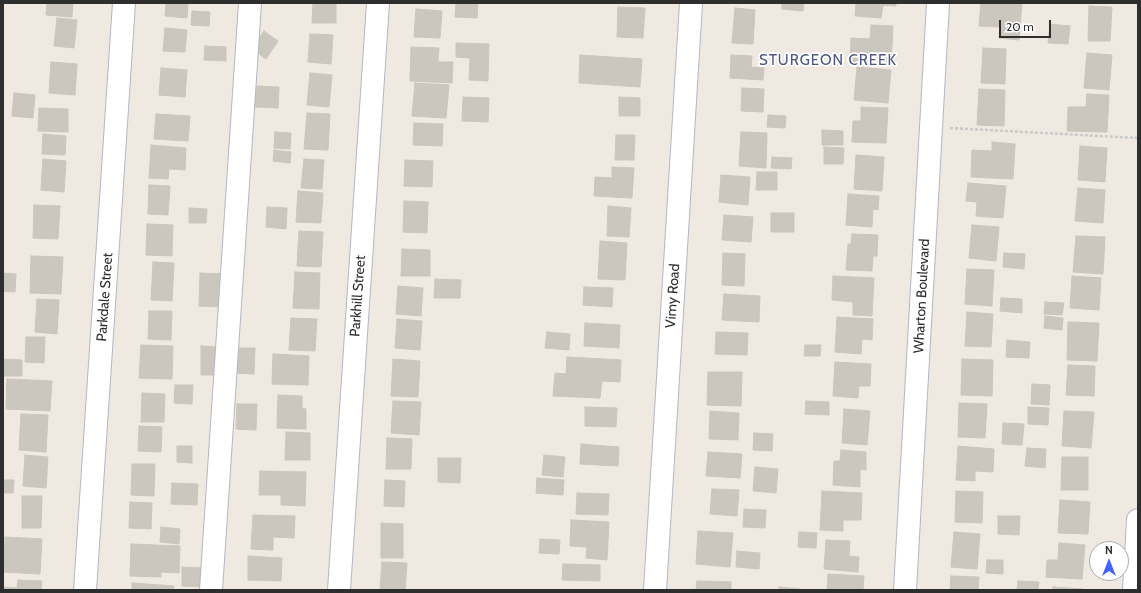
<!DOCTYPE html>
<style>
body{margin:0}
#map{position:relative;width:1141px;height:593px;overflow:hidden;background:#efe9e1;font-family:Cabin,sans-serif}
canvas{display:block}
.frame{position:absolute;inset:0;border:4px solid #2e2e2e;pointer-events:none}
.north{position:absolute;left:1089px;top:541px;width:40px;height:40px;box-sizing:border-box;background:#fff;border:1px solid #ababab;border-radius:50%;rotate:0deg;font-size:11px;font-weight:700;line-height:16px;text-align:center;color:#2e2e2e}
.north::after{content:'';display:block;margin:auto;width:14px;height:18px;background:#4264fb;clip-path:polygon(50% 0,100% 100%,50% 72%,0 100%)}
.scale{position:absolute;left:999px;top:20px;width:52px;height:18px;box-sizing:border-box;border:2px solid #2e2e2e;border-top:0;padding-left:5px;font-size:12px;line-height:14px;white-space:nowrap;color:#2e2e2e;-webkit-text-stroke:3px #fff;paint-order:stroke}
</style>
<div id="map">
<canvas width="1141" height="593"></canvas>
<div class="frame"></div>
<div class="north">N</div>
<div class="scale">20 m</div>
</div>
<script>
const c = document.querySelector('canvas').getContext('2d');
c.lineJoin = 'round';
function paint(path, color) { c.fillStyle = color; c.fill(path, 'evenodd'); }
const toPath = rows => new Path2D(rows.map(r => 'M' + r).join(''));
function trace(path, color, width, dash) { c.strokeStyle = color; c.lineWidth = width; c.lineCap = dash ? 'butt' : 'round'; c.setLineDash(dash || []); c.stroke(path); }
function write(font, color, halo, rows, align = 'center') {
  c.font = font + ' Cabin,sans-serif'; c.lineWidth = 3.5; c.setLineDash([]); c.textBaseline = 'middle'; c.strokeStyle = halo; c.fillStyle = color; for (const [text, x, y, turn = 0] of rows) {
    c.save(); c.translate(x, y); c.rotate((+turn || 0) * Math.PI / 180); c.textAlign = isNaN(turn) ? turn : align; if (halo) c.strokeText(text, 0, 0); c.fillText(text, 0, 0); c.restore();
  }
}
const building = toPath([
 [47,3,73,3,72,17,46,15,47,3],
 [166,3,188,3,187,18,165,16,166,3],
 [313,3,336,3,336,23,312,23,313,3],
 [456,3,478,4,477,18,455,17,456,3],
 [782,3,804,3,803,11,782,9,782,3],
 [856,3,896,3,896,6,883,5,881,18,855,16,856,3],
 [981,3,1022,3,1019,40,999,38,1000,27,979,26,981,3],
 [1089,6,1112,7,1110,41,1088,41,1089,6],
 [618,7,645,8,643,38,617,37,618,7],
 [735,8,755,10,753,44,732,43,735,8],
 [416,9,442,11,440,38,414,37,416,9],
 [192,11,210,12,209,26,191,25,192,11],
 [57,18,77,20,74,48,54,46,57,18],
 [1050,24,1070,26,1068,44,1048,43,1050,24],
 [871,25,893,26,891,65,850,62,851,38,870,39,871,25],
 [165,28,187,30,185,52,163,51,165,28],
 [264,31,278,41,266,59,252,49,264,31],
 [310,34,333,35,331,64,308,62,310,34],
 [456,43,489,44,488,81,469,80,470,58,456,57,456,43],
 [205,46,226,47,226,61,204,60,205,46],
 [411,47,439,48,438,62,453,62,452,83,410,81,411,47],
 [983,48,1006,49,1005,84,981,83,983,48],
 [1087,53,1112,55,1109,90,1084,88,1087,53],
 [580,55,642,59,640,87,579,83,580,55],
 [731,55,752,56,751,67,764,68,763,80,730,78,731,55],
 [51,62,77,64,75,95,49,93,51,62],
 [857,67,891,70,888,103,854,100,857,67],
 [161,68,187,70,185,97,159,95,161,68],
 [310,73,332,75,329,107,307,105,310,73],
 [415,83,449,85,446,118,412,116,415,83],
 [257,86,279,87,278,108,255,107,257,86],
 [742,88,764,89,763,112,741,111,742,88],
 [979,89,1005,90,1004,126,977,125,979,89],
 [14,93,35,95,33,118,12,116,14,93],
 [1087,94,1109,95,1107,132,1067,131,1068,107,1086,107,1087,94],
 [463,97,489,98,488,122,462,121,463,97],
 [619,97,640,98,640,116,619,116,619,97],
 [861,107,888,108,886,143,852,142,853,121,861,121,861,107],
 [39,108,68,109,68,132,38,131,39,108],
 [307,113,330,114,328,150,304,149,307,113],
 [156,114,190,116,188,141,154,139,156,114],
 [768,115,786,116,785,128,767,127,768,115],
 [414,123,443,124,442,146,413,145,414,123],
 [822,130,843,131,843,145,822,145,822,130],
 [275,132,291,133,290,149,274,148,275,132],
 [741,132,767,133,766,168,739,166,741,132],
 [43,134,66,136,65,155,42,154,43,134],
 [616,135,635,135,634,160,615,160,616,135],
 [992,142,1015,144,1013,179,971,177,972,150,992,151,992,142],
 [151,145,186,148,185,170,169,169,168,179,149,178,151,145],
 [1080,146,1107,148,1105,182,1078,180,1080,146],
 [824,147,844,148,843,164,824,164,824,147],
 [274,150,291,152,290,163,273,161,274,150],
 [856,155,884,157,882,191,854,189,856,155],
 [772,157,792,158,791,169,771,168,772,157],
 [43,159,66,161,64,192,41,190,43,159],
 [304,159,324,160,322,189,301,188,304,159],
 [405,160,433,161,432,187,404,186,405,160],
 [612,167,634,168,632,198,594,196,595,177,612,178,612,167],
 [757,172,777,172,777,190,756,190,757,172],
 [721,175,750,177,748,205,719,202,721,175],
 [968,183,1006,186,1003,218,976,216,977,202,966,201,968,183],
 [149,185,170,186,168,215,148,214,149,185],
 [1078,188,1105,190,1103,223,1075,221,1078,188],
 [298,191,323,193,321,223,296,222,298,191],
 [848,194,879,196,878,210,873,209,872,227,846,225,848,194],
 [404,201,428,202,427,233,403,232,404,201],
 [34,205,60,206,58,239,33,238,34,205],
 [608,206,631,208,629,237,607,236,608,206],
 [267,207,287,208,286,229,266,227,267,207],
 [189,208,207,209,206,223,189,223,189,208],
 [771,213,794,213,794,232,771,232,771,213],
 [724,215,753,217,751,242,722,240,724,215],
 [147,224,173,225,172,256,146,255,147,224],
 [972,225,999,227,996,261,969,258,972,225],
 [299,231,323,232,321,267,297,266,299,231],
 [852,234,878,235,877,256,873,256,872,271,846,270,848,244,851,244,852,234],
 [1076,236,1105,237,1103,274,1073,272,1076,236],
 [600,241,627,243,625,280,598,279,600,241],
 [402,249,430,250,430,276,401,276,402,249],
 [723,253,745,254,744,286,722,285,723,253],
 [1004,253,1025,254,1024,269,1003,267,1004,253],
 [31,256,63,257,61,294,30,293,31,256],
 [153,262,174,263,172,301,151,300,153,262],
 [967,269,994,270,992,306,965,304,967,269],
 [295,272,320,273,319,309,293,308,295,272],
 [3,273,16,274,15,292,3,291,3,273],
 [200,273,224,274,222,307,199,306,200,273],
 [833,276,874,278,872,316,853,315,853,302,832,300,833,276],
 [1072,276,1101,278,1099,310,1070,308,1072,276],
 [435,279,461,280,460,298,434,298,435,279],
 [398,286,423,288,421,316,396,314,398,286],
 [584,287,613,288,612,307,583,305,584,287],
 [724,294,760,296,759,322,722,320,724,294],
 [1001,298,1022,299,1022,313,1000,311,1001,298],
 [37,299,59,300,57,334,35,332,37,299],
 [1045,302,1064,303,1062,315,1044,314,1045,302],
 [149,311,172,311,171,340,148,339,149,311],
 [967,312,993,314,991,347,965,346,967,312],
 [1045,316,1063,318,1062,330,1044,328,1045,316],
 [837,317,873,319,872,340,862,339,861,354,835,352,837,317],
 [291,318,317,319,315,351,289,350,291,318],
 [397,319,422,321,420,350,395,348,397,319],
 [1068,322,1099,323,1097,361,1067,360,1068,322],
 [585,323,620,325,619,348,584,346,585,323],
 [547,332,570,334,569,350,545,348,547,332],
 [716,332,748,333,747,355,715,354,716,332],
 [26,337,45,337,44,363,25,362,26,337],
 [1007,340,1030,342,1029,358,1006,357,1007,340],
 [141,345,173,346,172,379,139,378,141,345],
 [805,345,821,345,820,356,804,356,805,345],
 [201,346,216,347,216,375,201,375,201,346],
 [234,348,255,348,254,374,233,373,234,348],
 [273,354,309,356,308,385,272,384,273,354],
 [567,357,621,360,620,382,602,381,600,398,553,396,555,373,566,374,567,357],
 [3,359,22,360,22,376,3,376,3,359],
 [393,359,420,361,418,397,391,396,393,359],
 [962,359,993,360,992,396,961,395,962,359],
 [835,362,871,364,870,386,859,386,858,398,833,396,835,362],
 [1068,365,1095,366,1094,396,1066,395,1068,365],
 [708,372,742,372,741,406,707,405,708,372],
 [7,379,52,381,50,411,6,409,7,379],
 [1032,384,1050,385,1049,405,1031,404,1032,384],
 [175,385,193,385,192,404,174,403,175,385],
 [142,393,165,394,164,422,141,422,142,393],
 [278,395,302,396,302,408,306,409,306,429,277,428,278,395],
 [393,401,421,402,419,435,391,433,393,401],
 [806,401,829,402,829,415,805,414,806,401],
 [959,403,987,404,985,438,958,437,959,403],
 [237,404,257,404,256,430,236,429,237,404],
 [585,407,617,408,616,427,585,426,585,407],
 [1028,407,1049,408,1048,425,1028,424,1028,407],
 [844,409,870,411,867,445,842,443,844,409],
 [710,411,739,413,738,440,709,439,710,411],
 [1064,411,1094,412,1091,448,1062,446,1064,411],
 [21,414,48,415,46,452,19,450,21,414],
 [1003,423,1024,424,1022,445,1002,444,1003,423],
 [139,426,162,427,161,452,138,451,139,426],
 [286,432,310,433,310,460,285,460,286,432],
 [754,433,773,434,772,451,753,450,754,433],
 [387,438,412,439,411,469,386,469,387,438],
 [581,444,619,447,618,466,580,464,581,444],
 [177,446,192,446,192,463,177,462,177,446],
 [958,446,994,449,993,472,975,471,975,481,956,480,958,446],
 [1027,448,1046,449,1045,468,1025,466,1027,448],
 [841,450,866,452,866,470,860,469,860,487,833,485,834,461,840,461,841,450],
 [708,452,742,454,740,478,706,476,708,452],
 [25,455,48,457,46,488,23,486,25,455],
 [544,455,565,457,563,477,542,475,544,455],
 [1062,457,1088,457,1088,490,1061,490,1062,457],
 [438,458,461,458,460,483,438,482,438,458],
 [132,464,155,464,154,496,131,495,132,464],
 [755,467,778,469,776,493,753,491,755,467],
 [260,471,306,472,305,506,281,505,281,495,259,495,260,471],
 [537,478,564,480,563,495,536,493,537,478],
 [3,480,14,480,13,493,3,493,3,480],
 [385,480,405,481,404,507,384,506,385,480],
 [172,483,198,484,197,505,171,504,172,483],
 [712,489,739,490,737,516,710,514,712,489],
 [822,491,862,493,861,520,843,520,843,531,820,530,822,491],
 [956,491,983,492,982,523,955,522,956,491],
 [577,493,609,494,608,515,576,514,577,493],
 [22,496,42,496,41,528,22,528,22,496],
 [1060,500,1090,502,1088,534,1058,533,1060,500],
 [130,502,152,503,151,529,129,528,130,502],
 [744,509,766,510,765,528,743,527,744,509],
 [253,515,295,516,294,538,273,537,273,550,251,549,253,515],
 [998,516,1020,516,1019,535,998,534,998,516],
 [571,520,609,522,607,560,586,558,587,547,570,546,571,520],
 [381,523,403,524,403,558,381,558,381,523],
 [161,527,180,529,179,544,160,542,161,527],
 [698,531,733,533,730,567,696,564,698,531],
 [799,532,817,533,816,548,798,547,799,532],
 [954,532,980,534,977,569,951,567,954,532],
 [5,537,42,539,40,574,3,572,5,537],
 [540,539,560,540,559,554,539,553,540,539],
 [826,540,850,541,849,556,859,557,858,572,824,569,826,540],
 [1059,543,1085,545,1082,579,1046,577,1047,560,1058,560,1059,543],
 [131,544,180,546,179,573,161,572,161,577,130,576,131,544],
 [737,551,760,553,759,569,736,567,737,551],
 [248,556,282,558,281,581,248,580,248,556],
 [987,560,1003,560,1003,574,986,573,987,560],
 [382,562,407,563,405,590,380,590,382,562],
 [563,564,600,565,600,581,562,580,563,564],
 [182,567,204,568,204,587,182,586,182,567],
 [828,574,864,576,863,590,827,590,828,574],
 [951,576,979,577,978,590,950,590,951,576],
 [18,580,42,581,41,590,3,590,3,587,17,588,18,580],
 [697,581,731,582,731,590,696,590,697,581],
 [1018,581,1039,582,1038,590,1017,590,1018,581],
 [132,583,174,586,173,590,132,590,132,583],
 [779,587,800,589,800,590,779,590,779,587],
 [1053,587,1083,589,1083,590,1053,590,1053,587]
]);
const path = toPath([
 [950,128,1138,138]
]);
const minor = toPath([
 [85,590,124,3],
 [211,590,250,3],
 [339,590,378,3],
 [655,590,691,3],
 [905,590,938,3],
 [1134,590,1138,520]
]);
const streetNames = [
 ["Parkhill Street",358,296,-86],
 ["Vimy Road",673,296,-86],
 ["Wharton Boulevard",922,296,-87],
 ["Parkdale Street",105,297,-86]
];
const neighbourhoodNames = [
 ["STURGEON CREEK",828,61]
];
paint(building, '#cbc7bf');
trace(building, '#cbc5ba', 1);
trace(minor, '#b4b7c1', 24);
trace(path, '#c9c9c9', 2.5, [3, 2]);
trace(minor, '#fff', 22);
write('14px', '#2e2e2e', '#fff', streetNames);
c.letterSpacing = '1px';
write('15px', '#4d5680', '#fff', neighbourhoodNames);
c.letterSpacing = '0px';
</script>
